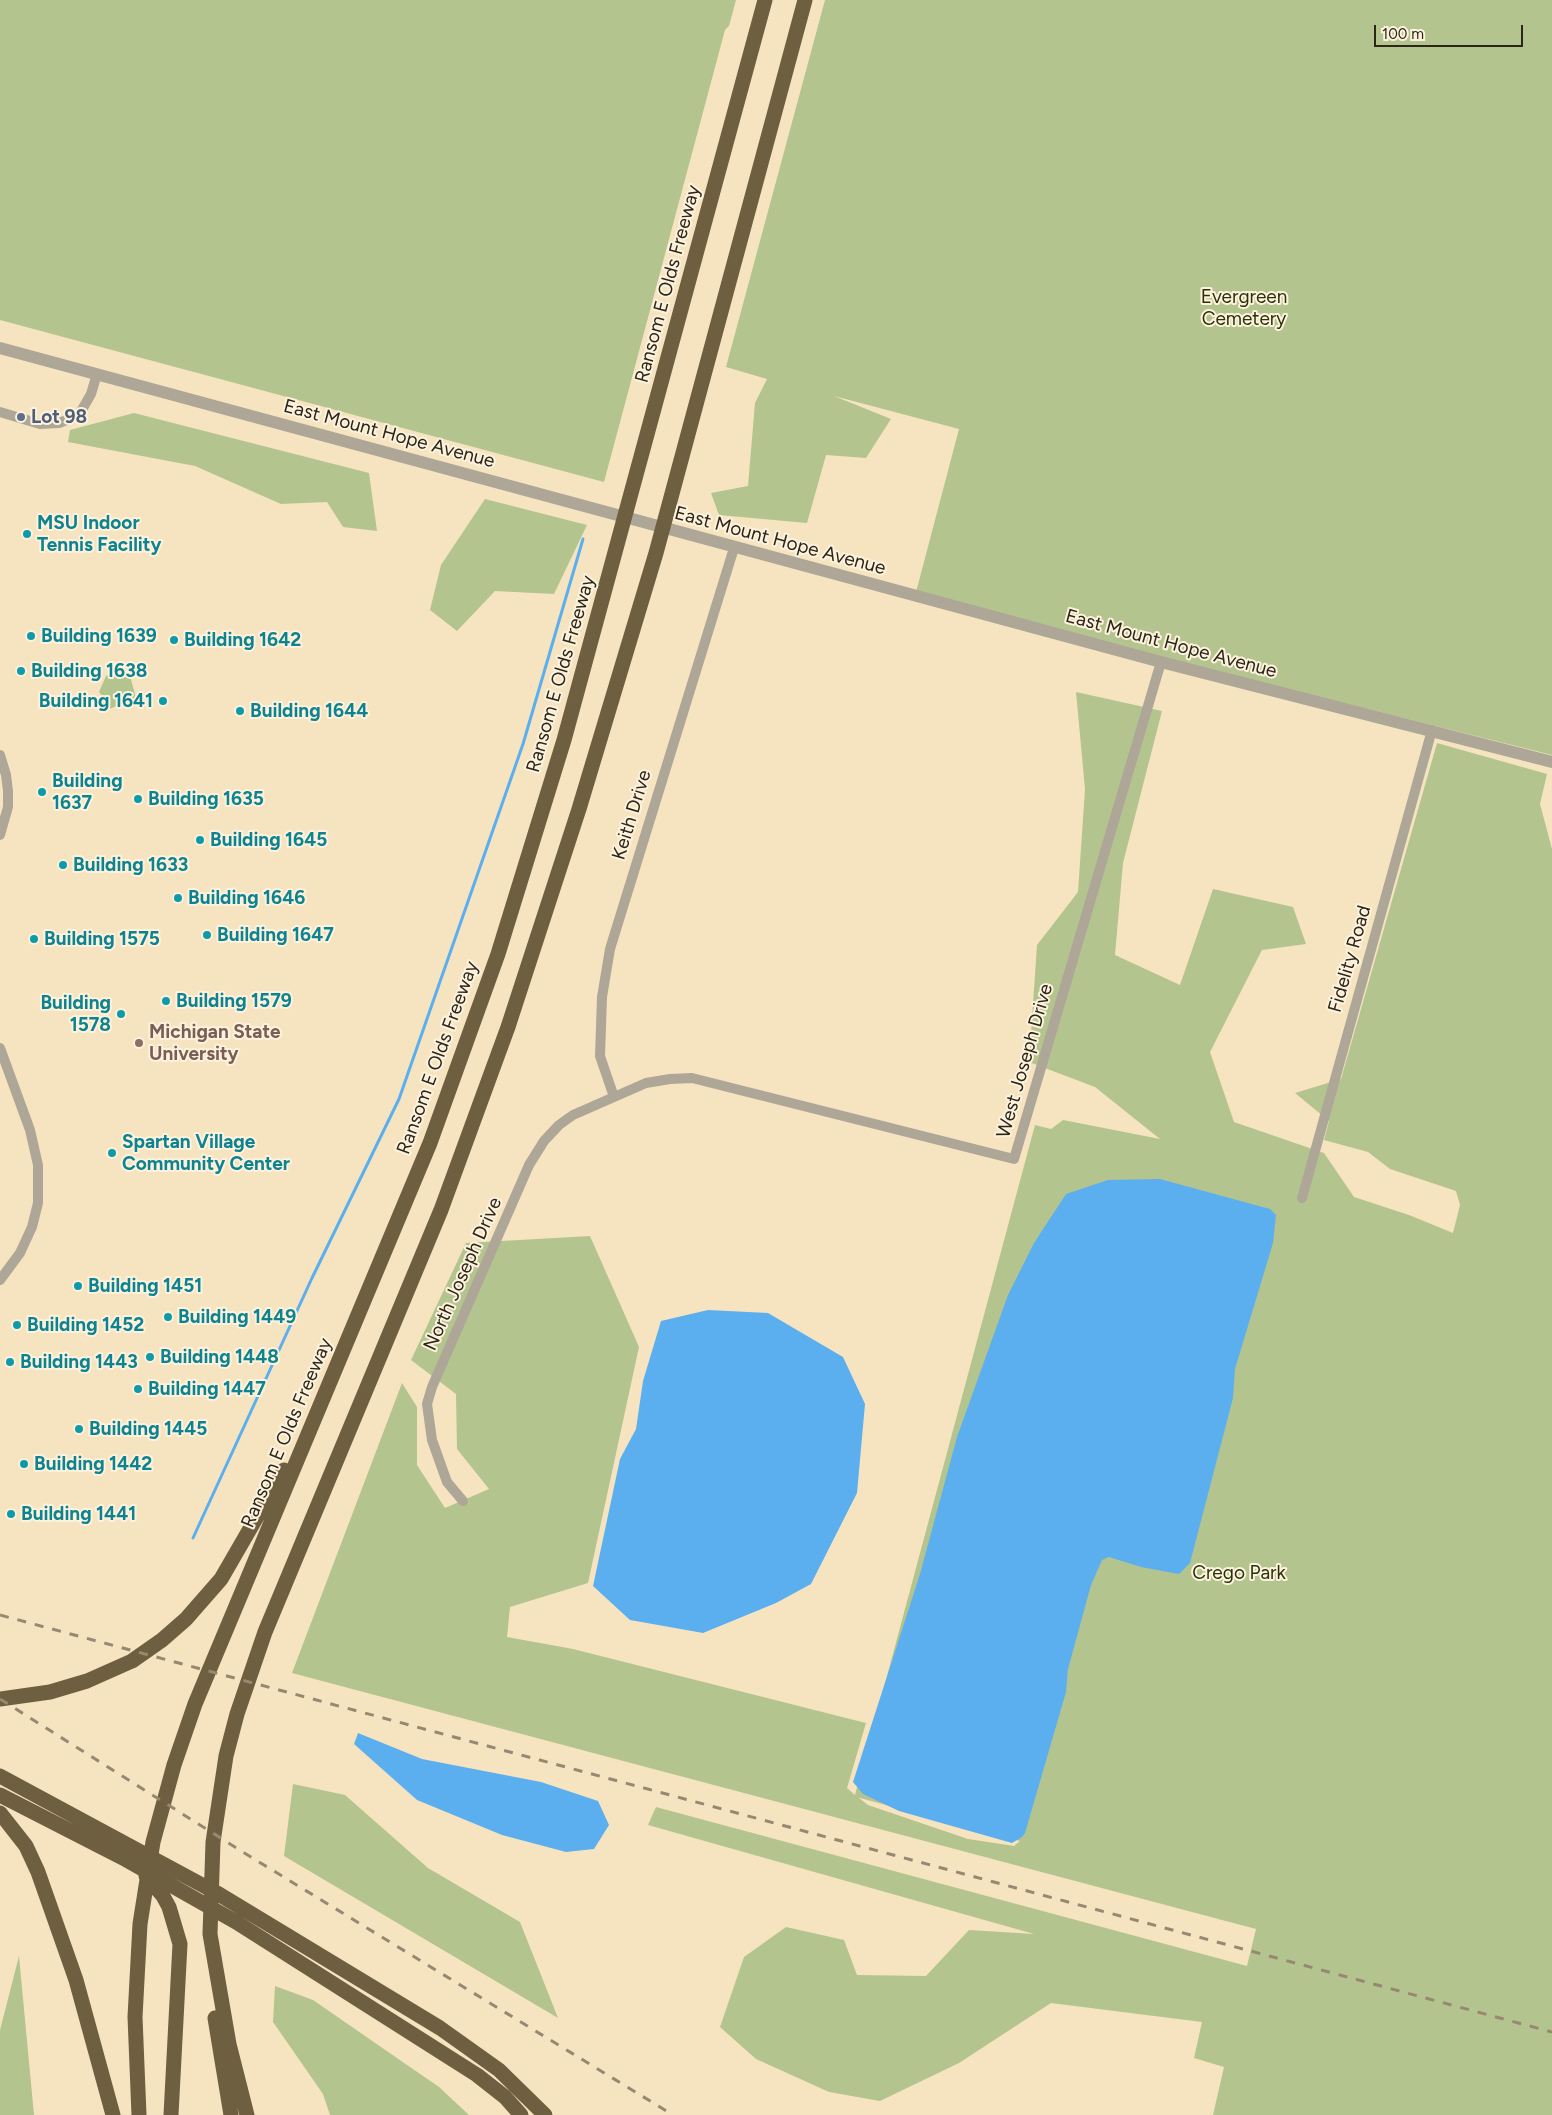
<!DOCTYPE html>
<style>
body{margin:0}
#map{position:relative;width:1552px;height:2115px;overflow:hidden;background:#f6e4c1;font-family:Figtree,sans-serif}
canvas{display:block}
.scale{position:absolute;left:1374px;top:25px;width:149px;height:22px;box-sizing:border-box;border:2px solid #2c2619;border-top:0;padding-left:6px;font-size:15px;line-height:18px;white-space:nowrap;color:#2c2619;-webkit-text-stroke:4px #fdf2dd;paint-order:stroke}
</style>
<div id="map">
<canvas width="1552" height="2115"></canvas>
<div class="scale">100 m</div>
</div>
<script>
const c = document.querySelector('canvas').getContext('2d');
c.lineJoin = 'round';
function paint(path, color) { c.fillStyle = color; c.fill(path, 'evenodd'); }
const toPath = rows => new Path2D(rows.map(r => 'M' + r).join(''));
function trace(path, color, width, dash) { c.strokeStyle = color; c.lineWidth = width; c.lineCap = dash ? 'butt' : 'round'; c.setLineDash(dash || []); c.stroke(path); }
function write(font, color, halo, rows, align = 'center') {
  c.font = font + ' Figtree,sans-serif'; c.lineWidth = 4; c.setLineDash([]); c.textBaseline = 'middle'; c.strokeStyle = halo; c.fillStyle = color; for (const [text, x, y, turn = 0] of rows) {
    c.save(); c.translate(x, y); c.rotate((+turn || 0) * Math.PI / 180); c.textAlign = isNaN(turn) ? turn : align; if (halo) c.strokeText(text, 0, 0); c.fillText(text, 0, 0); c.restore();
  }
}
const green = toPath([
 [0,0,736,0,729,26,725,30,604,482,0,320],
 [825,0,1552,0,1552,755,915,596,959,429,834,396,891,419,866,458,826,455,807,523,719,515,711,493,748,486,755,403,767,379,726,367],
 [134,413,369,473,377,531,343,527,327,502,281,504,195,466,68,442,70,430],
 [485,499,587,525,554,594,495,591,457,631,430,610,441,565],
 [112,672,120,675,129,672,136,698,107,710,102,707,103,697,99,692,106,676],
 [1076,692,1162,711,1123,863,1115,955,1180,985,1213,889,1293,907,1306,944,1262,950,1210,1052,1234,1122,1324,1153,1354,1197,1409,1215,1453,1233,1460,1205,1456,1191,1390,1169,1368,1152,1324,1140,1329,1121,1295,1093,1341,1079,1437,743,1547,774,1540,804,1552,849,1552,2115,1213,2115,1224,2067,1194,2058,1202,2022,1051,2003,959,2063,880,2101,829,2092,756,2059,720,2027,744,1957,786,1927,844,1940,857,1975,926,1976,969,1930,1034,1934,648,1825,656,1807,1247,1966,1256,1929,292,1673,402,1383,417,1407,417,1465,445,1508,489,1489,457,1449,456,1394,411,1360,466,1243,590,1236,639,1347,588,1583,510,1607,507,1637,573,1649,866,1723,847,1788,855,1795,1035,1125,1051,1129,1063,1120,1160,1139,1095,1087,1029,1062,1037,945,1078,892,1085,789],
 [859,1798,860,1798,1020,1841,1014,1846,968,1839,868,1805],
 [293,1784,345,1795,428,1868,520,1922,558,2018,284,1856],
 [19,1956,34,2115,0,2115,0,2030],
 [275,1986,313,2000,439,2087,469,2115,330,2115,323,2094,273,2022]
]);
const water = toPath([
 [1160,1179,1270,1209,1276,1215,1273,1243,1235,1369,1233,1398,1190,1563,1179,1574,1141,1567,1109,1557,1102,1560,1091,1585,1068,1669,1066,1692,1025,1833,1022,1837,1012,1843,899,1811,863,1794,853,1782,920,1574,957,1437,1008,1295,1034,1243,1066,1194,1108,1180],
 [708,1310,768,1313,843,1357,865,1404,857,1493,811,1584,776,1603,703,1633,630,1620,593,1586,620,1459,636,1429,643,1381,661,1321],
 [358,1733,422,1759,541,1782,598,1801,609,1825,594,1849,566,1852,502,1835,417,1800,354,1744]
]);
const stream = toPath([
 [193,1538,312,1278,399,1099,523,744,583,539]
]);
const minor = toPath([
 [0,412,40,424,59,423,79,415,91,394,97,374],
 [0,755,6,775,8,791,8,807,0,835],
 [0,1048,30,1130,38,1165,38,1203,32,1227,20,1253,0,1280],
 [614,1097,600,1056,602,997,610,949,734,548],
 [1302,1198,1432,730],
 [463,1501,447,1482,432,1440,427,1404,432,1387,529,1165,544,1141,559,1125,573,1115,646,1083,670,1079,692,1078,1014,1159,1161,662]
]);
const tertiary = toPath([
 [0,348,1161,662,1552,762]
]);
const motorway = toPath([
 [0,1699,50,1692,87,1681,132,1661,162,1640,186,1619,221,1579,284,1470],
 [0,1776,217,1893,440,2028,499,2070,545,2115],
 [0,1795,123,1858,236,1922,477,2075,505,2097,521,2115],
 [0,1813,26,1846,38,1872,76,1980,113,2115],
 [146,1876,163,1896,169,1907,180,1944,171,2115],
 [215,2018,231,2115],
 [139,2115,135,2017,140,1924,153,1842,174,1765,195,1704,430,1143,498,954,564,740,765,0],
 [247,2115,229,2044,210,1934,213,1842,226,1756,237,1714,265,1632,441,1210,508,1027,579,809,656,553,805,0]
]);
const rail = toPath([
 [0,1615,1552,2032],
 [0,1699,246,1854,673,2115]
]);
const markers = [
 [21,417,5,"#5c6f8a"],
 [27,534,5,"#0f9aa8"],
 [31,636,5,"#0f9aa8"],
 [174,640,5,"#0f9aa8"],
 [21,671,5,"#0f9aa8"],
 [163,701,5,"#0f9aa8"],
 [240,711,5,"#0f9aa8"],
 [42,792,5,"#0f9aa8"],
 [138,799,5,"#0f9aa8"],
 [200,840,5,"#0f9aa8"],
 [63,865,5,"#0f9aa8"],
 [178,898,5,"#0f9aa8"],
 [207,935,5,"#0f9aa8"],
 [34,939,5,"#0f9aa8"],
 [166,1001,5,"#0f9aa8"],
 [121,1014,5,"#0f9aa8"],
 [139,1043,5,"#8d6e63"],
 [112,1153,5,"#0f9aa8"],
 [78,1286,5,"#0f9aa8"],
 [168,1317,5,"#0f9aa8"],
 [17,1325,5,"#0f9aa8"],
 [150,1357,5,"#0f9aa8"],
 [10,1362,5,"#0f9aa8"],
 [138,1389,5,"#0f9aa8"],
 [79,1429,5,"#0f9aa8"],
 [24,1464,5,"#0f9aa8"],
 [11,1514,5,"#0f9aa8"]
];
const streetNames = [
 ["Ransom E Olds Freeway",668,284,-75],
 ["East Mount Hope Avenue",389,434,15],
 ["East Mount Hope Avenue",780,541,15],
 ["East Mount Hope Avenue",1171,644,15],
 ["Ransom E Olds Freeway",561,674,-74],
 ["Keith Drive",632,815,-73],
 ["Fidelity Road",1350,959,-74],
 ["Ransom E Olds Freeway",438,1058,-70],
 ["West Joseph Drive",1025,1061,-74],
 ["North Joseph Drive",463,1274,-66],
 ["Ransom E Olds Freeway",287,1433,-67]
];
const parkNames = [
 ["Evergreen",1244,297],
 ["Cemetery",1244,319],
 ["Crego Park",1239,1573]
];
const serviceNames = [
 ["Lot 98",31,417]
];
const cultureNames = [
 ["MSU Indoor",37,523],
 ["Tennis Facility",37,545],
 ["Building 1639",41,636],
 ["Building 1642",184,640],
 ["Building 1638",31,671],
 ["Building 1641",153,701,"right"],
 ["Building 1644",250,711],
 ["Building",52,781],
 ["1637",52,803],
 ["Building 1635",148,799],
 ["Building 1645",210,840],
 ["Building 1633",73,865],
 ["Building 1646",188,898],
 ["Building 1647",217,935],
 ["Building 1575",44,939],
 ["Building 1579",176,1001],
 ["Building",111,1003,"right"],
 ["1578",111,1025,"right"],
 ["Spartan Village",122,1142],
 ["Community Center",122,1164],
 ["Building 1451",88,1286],
 ["Building 1449",178,1317],
 ["Building 1452",27,1325],
 ["Building 1448",160,1357],
 ["Building 1443",20,1362],
 ["Building 1447",148,1389],
 ["Building 1445",89,1429],
 ["Building 1442",34,1464],
 ["Building 1441",21,1514]
];
const educationNames = [
 ["Michigan State",149,1032],
 ["University",149,1054]
];
paint(green, '#b4c48e');
paint(water, '#5cafef');
trace(stream, '#5cafef', 3);
trace(minor, '#aea798', 10);
trace(tertiary, '#aea798', 12);
trace(motorway, '#6e5f40', 15);
trace(rail, '#968971', 3, [9, 9]);
for (const [x, y, r, color] of markers) { const dot = new Path2D(); dot.arc(x, y, r, 0, 2 * Math.PI); c.fillStyle = color; c.fill(dot); trace(dot, '#fdf2dd', 2); }
write('19px', '#2c2619', '#fdf2dd', streetNames);
write('19px', '#283209', '#fdf2dd', parkNames);
write('bold 19px', '#4e5e75', '#fdf2dd', serviceNames, 'left');
write('bold 19px', '#0d838f', '#fdf2dd', cultureNames, 'left');
write('bold 19px', '#785e54', '#fdf2dd', educationNames, 'left');
</script>
